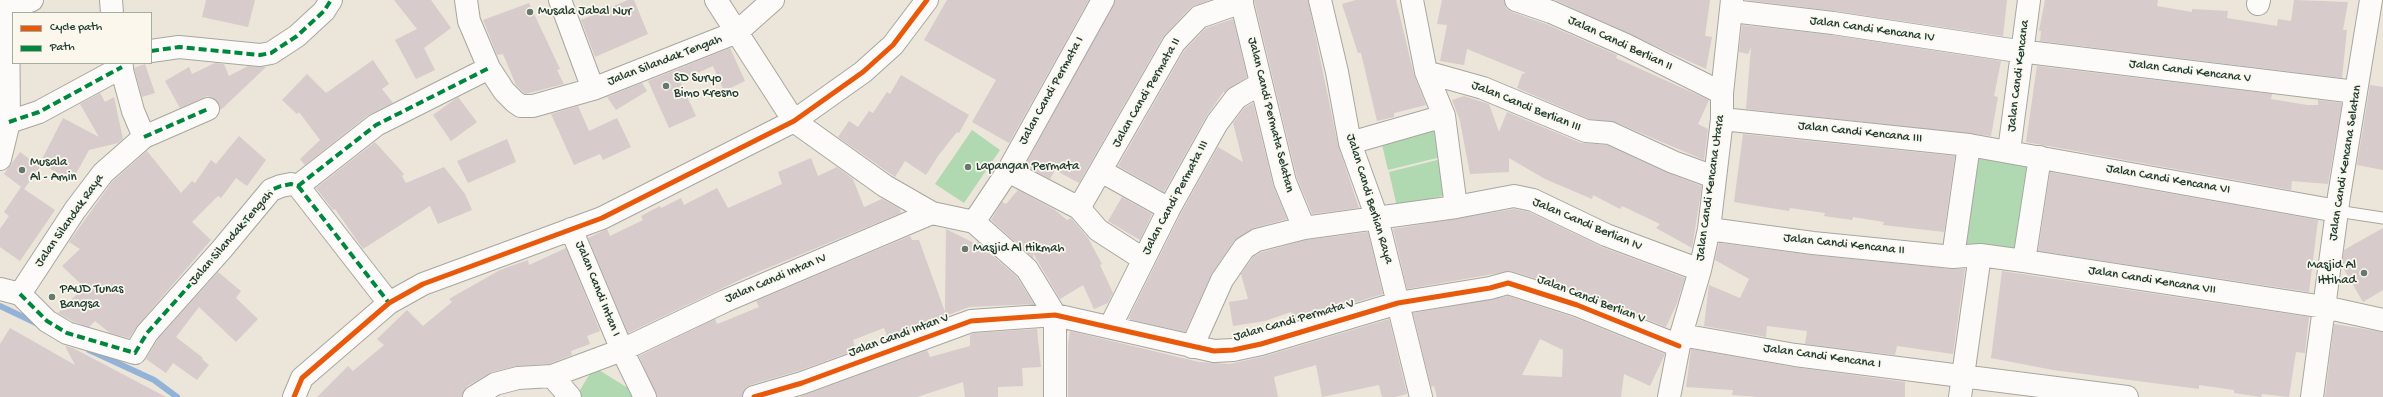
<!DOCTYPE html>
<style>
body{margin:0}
#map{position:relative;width:2383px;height:397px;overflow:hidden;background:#ece5d9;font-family:"Gochi Hand",sans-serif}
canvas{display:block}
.legend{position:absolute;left:12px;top:12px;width:140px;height:52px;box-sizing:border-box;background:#fbf7ec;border:1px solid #a3ada2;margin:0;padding:5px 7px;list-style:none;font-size:12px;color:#1f3d34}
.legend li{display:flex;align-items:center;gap:8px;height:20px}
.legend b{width:20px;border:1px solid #a3ada2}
</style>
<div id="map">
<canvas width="2383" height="397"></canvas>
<ul class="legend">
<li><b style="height:5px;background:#e8590c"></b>Cycle path</li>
<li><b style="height:5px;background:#00873e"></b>Path</li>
</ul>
</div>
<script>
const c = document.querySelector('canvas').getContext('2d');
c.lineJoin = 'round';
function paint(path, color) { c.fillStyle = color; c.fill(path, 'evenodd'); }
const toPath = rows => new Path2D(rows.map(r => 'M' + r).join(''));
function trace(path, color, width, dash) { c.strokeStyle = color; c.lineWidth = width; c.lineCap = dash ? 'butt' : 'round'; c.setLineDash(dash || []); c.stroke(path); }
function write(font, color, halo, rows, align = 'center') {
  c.font = font + ' "Gochi Hand",sans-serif'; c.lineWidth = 3.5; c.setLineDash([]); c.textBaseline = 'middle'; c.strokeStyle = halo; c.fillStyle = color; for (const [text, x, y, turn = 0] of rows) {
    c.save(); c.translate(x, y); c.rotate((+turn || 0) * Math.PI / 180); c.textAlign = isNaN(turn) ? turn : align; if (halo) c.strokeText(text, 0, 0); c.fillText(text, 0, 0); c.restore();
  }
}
const green = toPath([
 [1432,123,1441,157,1388,170,1380,136],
 [972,130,1000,150,964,203,935,184],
 [1976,156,2033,166,2019,253,1961,244],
 [1441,159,1450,194,1397,207,1389,172],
 [594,367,636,393,634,397,580,397,577,395]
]);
const stream = toPath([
 [0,306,38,324],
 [89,350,154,380,177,397]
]);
const building = toPath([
 [206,0,255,0,248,27,202,17],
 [394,0,431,0,451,28,424,48,435,70,416,79,395,40,417,29],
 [628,0,634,0,648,34,595,57,581,20],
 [947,0,1089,0,1009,143,972,122,996,80,924,40],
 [1115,0,1210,0,1190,8,1163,37,1079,183,1055,170,1050,179,1025,166],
 [1254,0,1308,0,1338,145,1359,208,1312,214,1297,178],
 [1356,0,1396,0,1414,75,1426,105,1394,113,1394,117,1377,121,1361,53,1358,53,1342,4],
 [1442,0,1504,0,1506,8,1512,12,1546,24,1617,55,1616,58,1709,100,1698,124,1708,129,1704,160,1615,122,1589,119,1517,88,1522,74,1526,73,1467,49,1464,65,1440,61,1447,25,1437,24],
 [1555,0,1710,0,1705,36,1712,37,1706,69],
 [1745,0,2007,0,2003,36,1835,11],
 [2045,0,2158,0,2157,6,2192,12,2192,9,2228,11,2227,18,2277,26,2278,19,2291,21,2294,0,2348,2,2343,30,2347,30,2342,78,2040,41,2041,31,2039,31],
 [529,3,560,69,557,70,564,84,525,94,516,85,503,54,497,55,483,20],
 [1233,19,1247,77,1224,93,1224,91,1206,117,1164,192,1118,166,1184,51,1206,28],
 [1742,25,1831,35,2001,61,1994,96,1998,97,1991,136,1746,109,1751,47,1748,54,1739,52],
 [730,48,745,81,724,91,713,66,680,81,696,116,669,128,648,81],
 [373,60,389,84,382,89,393,103,368,115,305,165,300,159,320,140,299,112,297,114,282,100,307,74,326,93],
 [215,63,224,64,229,76,248,66,266,67,223,108,220,110,215,99,207,96,180,108,165,81,189,67,192,74],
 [145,64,155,93,142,97,134,68],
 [2037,66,2272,94,2271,99,2307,105,2318,105,2318,100,2342,103,2328,184,2292,181,2291,190,2026,142],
 [901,75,969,115,959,133,957,132,938,156,926,175,905,161,895,177,838,137,849,121,858,127,869,111,873,113,887,92,890,94],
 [642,83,647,91,616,110,607,97],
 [2370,85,2383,87,2383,170,2357,165],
 [100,93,105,102,114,97,123,139,118,143,89,150,72,181,40,163,63,118,99,137,80,104],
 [1464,96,1489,104,1499,132,1507,112,1581,143,1607,145,1668,173,1702,186,1692,248,1656,228,1660,224,1622,206,1620,209,1593,195,1592,199,1545,179,1509,158,1509,172,1470,174,1460,121,1452,100],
 [458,97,477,122,451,141,433,115],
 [1253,103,1273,185,1287,219,1254,228,1234,241,1211,275,1185,332,1128,319,1180,215,1218,147,1243,162,1233,123,1244,108],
 [578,106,589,131,617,118,631,147,603,160,600,154,574,165,551,114],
 [1743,134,1955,156,1944,232,1883,225,1884,222,1853,217,1852,220,1824,216,1825,213,1790,208,1789,211,1734,202],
 [239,136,266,160,247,186,236,178,221,198,218,196,192,222,211,240,138,325,129,338,110,333,95,321,89,327,72,321,58,313,84,287,62,266,80,249,69,242,112,182,147,151,181,193,192,181,195,183,211,160,216,164],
 [507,139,516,162,468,183,457,161],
 [375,142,404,174,402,176,406,183,444,167,465,194,472,210,438,224,430,206,363,249,335,209,333,210,316,188],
 [20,152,40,167,24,189,4,174],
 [811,158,818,176,837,167,853,179,864,207,882,199,900,209,901,213,746,277,628,333,588,238,607,229,610,236,643,220,641,216,660,206,661,208,681,198,684,205,717,188,728,208,782,184,778,172],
 [2050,172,2318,220,2309,292,2038,251],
 [21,187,55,210,20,261,0,247,0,229,9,216,4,212],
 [1018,190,1055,210,1067,220,1071,218,1088,238,1102,264,1100,265,1113,293,1108,303,1094,309,1083,285,1060,299,1033,253,1033,258,991,220,1002,202,1006,204],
 [1122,197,1152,214,1140,240,1108,221],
 [1514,209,1529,212,1602,247,1685,278,1677,303,1666,327,1582,293,1511,271,1407,289,1393,229],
 [2383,228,2383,290,2363,302,2342,266,2344,250],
 [946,229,976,244,977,242,1017,277,1034,304,969,307,888,338,884,328,853,340,856,350,798,371,750,385,745,389,742,397,657,397,639,356,715,319,717,324,720,323,759,307,756,301,910,236,912,240,919,240,945,312],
 [1368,232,1383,294,1294,321,1291,312,1265,321,1233,326,1229,302,1248,299,1241,274,1253,257,1262,252,1306,240],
 [1719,243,1812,255,1952,269,1965,269,1953,354,1897,346,1895,355,1805,344,1807,331,1767,326,1766,337,1704,326,1709,285,1740,298,1749,279,1715,260],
 [566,248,600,331,587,336,590,344,571,351,572,355,549,364,517,366,492,372,467,386,462,397,317,397,348,366,353,371,384,345,377,339,407,310,423,326,452,302,449,299,500,270,528,260,529,265],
 [2002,271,2309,317,2305,353,2296,352,2289,397,2262,394,2261,397,2234,393,2234,390,2199,385,2199,389,2053,370,1991,358],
 [218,272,241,291,236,298,258,319,236,342,199,307,176,337,203,358,202,359,209,365,197,380,173,363,166,373,146,359,157,340],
 [1508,296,1573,317,1665,354,1650,386,1624,374,1621,397,1437,397,1434,386,1431,387,1413,313],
 [1540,339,1563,350,1562,377,1522,375],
 [1389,319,1407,394,1395,397,1382,397,1379,385,1322,397,1316,365,1274,377,1278,397,1068,397,1068,345,1070,331,1199,362,1230,364,1265,356],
 [2334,324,2383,332,2383,397,2325,397],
 [10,328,75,365,65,346,73,348,166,397,0,397,0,344],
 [1037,329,1041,367,1022,368,1023,386,998,387,998,397,965,397,963,382,917,397,799,397,927,350,930,357,970,346,970,335,974,333],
 [1691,349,1793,367,1905,382,1905,397,1759,397,1732,395,1733,390,1686,387]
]);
const service = toPath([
 [2337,211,2383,218]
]);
const minor = toPath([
 [111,0,112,13],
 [466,0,469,21,489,68,504,91,515,102,521,106,533,106,593,89,737,32,773,0],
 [560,0,593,89],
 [716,0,794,121,885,186,932,213,974,222,1027,269,1055,315,1055,397],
 [1241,0,1285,182,1304,228],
 [1320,0,1337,72,1350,143,1377,218,1421,397],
 [1412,0,1426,72,1444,116,1456,207],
 [1516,0,1551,12,1626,45,1722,93],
 [2258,4,2259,0],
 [7,10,32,0],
 [1732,11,1833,23,2011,50,2356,92],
 [151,51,179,47,260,55,271,53,297,36,324,11,331,0],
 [120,63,133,111,144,137],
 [1426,72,1483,88,1586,131,1610,133,1673,162,1714,177],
 [1722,119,1969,145,2337,211],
 [9,122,39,112,122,67],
 [1350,143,1444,116],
 [2009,151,2029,0],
 [0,159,9,122,8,0],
 [1008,171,1079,208,1098,230,1143,259],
 [1101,171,1169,209],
 [298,186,376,125,489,68],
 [298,186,389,303],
 [1079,208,1174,43,1199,17,1242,2],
 [974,222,1008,171,1103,0],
 [571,229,622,350,645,397],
 [1709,229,1813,243,1953,257,1980,255,2024,261,2324,307,2383,320],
 [1953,257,1969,145],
 [2024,261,2040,157],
 [0,289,20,294,75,210,103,173,144,137,208,109],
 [20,294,47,321,67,333,135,353,147,333,222,249,271,190,281,186,291,184,298,186],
 [1110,327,1169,209,1217,123,1236,98,1260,84],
 [1681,335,1795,355,2127,397],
 [1192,347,1222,280,1244,248,1257,240,1304,228,1456,207,1514,196,1533,200,1606,235,1700,270],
 [552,376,570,397],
 [294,397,302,378,389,303,423,284,602,218,794,121,863,72,893,45,927,0],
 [474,397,495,384,518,378,552,376,622,350,725,301,932,213],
 [754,397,802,383,971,321,1055,315,1214,351,1233,350,1261,344,1398,303,1490,288,1508,283,1577,305,1679,346],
 [1669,397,1681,335,1700,270,1709,229,1722,119,1722,93,1732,0],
 [1960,397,1980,255],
 [2312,397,2339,196,2371,0]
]);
const quiet = toPath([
 [151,51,179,47,260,55,271,53,297,36,324,11,331,0],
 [9,122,39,112,122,67],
 [144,137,208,109],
 [298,186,376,125,489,68],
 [298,186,389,303],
 [20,294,47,321,67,333,135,353,147,333,222,249,271,190,281,186,291,184,298,186]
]);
const cycleway = toPath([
 [294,397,302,378,389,303,423,284,602,218,794,121,863,72,893,45,927,0],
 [754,397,802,383,971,321,1055,315,1214,351,1233,350,1261,344,1398,303,1490,288,1508,283,1577,305,1679,346]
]);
const markers = [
 [530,12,4,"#67786e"],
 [666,86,4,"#67786e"],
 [968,167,4,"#67786e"],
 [22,170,4,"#67786e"],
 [965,249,4,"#67786e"],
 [2364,273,4,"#67786e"],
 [52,297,4,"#67786e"]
];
const poiNames = [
 ["Musala Jabal Nur",538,12],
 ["SD Suryo",674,79],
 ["Bimo Kresno",674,94],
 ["Musala",30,163],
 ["Al - Amin",30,178],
 ["Lapangan Permata",976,167],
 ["Masjid Al Hikmah",973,249],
 ["Masjid Al",2356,266,"right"],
 ["Ittihad",2356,281,"right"],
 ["PAUD Tunas",60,290],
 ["Bangsa",60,305]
];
const streetNames = [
 ["Jalan Candi Kencana IV",1872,30,8],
 ["Jalan Candi Berlian II",1620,44,25],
 ["Jalan Silandak Tengah",665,61,-21],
 ["Jalan Candi Kencana V",2190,72,7],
 ["Jalan Candi Kencana",2019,76,-83],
 ["Jalan Candi Permata I",1052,91,-61],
 ["Jalan Candi Permata II",1147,93,-60],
 ["Jalan Candi Berlian III",1526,107,22],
 ["Jalan Candi Permata Selatan",1270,115,76],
 ["Jalan Candi Kencana III",1860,133,6],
 ["Jalan Candi Kencana Selatan",2346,163,-81],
 ["Jalan Candi Kencana VI",2168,180,10],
 ["Jalan Candi Kencana Utara",1711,188,-82],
 ["Jalan Candi Permata III",1176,198,-62],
 ["Jalan Candi Berlian Raya",1369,199,73],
 ["Jalan Silandak Raya",70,221,-55],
 ["Jalan Candi Berlian IV",1587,225,23],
 ["Jalan Silandak Tengah",232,238,-49],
 ["Jalan Candi Kencana II",1844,245,6],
 ["Jalan Candi Intan IV",776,279,-23],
 ["Jalan Candi Kencana VII",2152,281,9],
 ["Jalan Candi Intan I",597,289,68],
 ["Jalan Candi Berlian V",1591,300,21],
 ["Jalan Candi Permata V",1294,321,-16],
 ["Jalan Candi Intan V",899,336,-20],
 ["Jalan Candi Kencana I",1822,357,8]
];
paint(green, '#b1d9b1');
trace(stream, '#92b3d7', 6);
paint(building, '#d7cbcb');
trace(service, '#a7a79f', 13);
trace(minor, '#a7a79f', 24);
trace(service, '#fcfbf9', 11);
trace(minor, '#fcfbf9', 22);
trace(quiet, '#00873e', 4, [8, 4]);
trace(cycleway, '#e8590c', 5);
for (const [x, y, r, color] of markers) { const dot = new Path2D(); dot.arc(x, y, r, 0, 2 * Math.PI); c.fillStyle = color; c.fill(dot); trace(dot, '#fbf7ec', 1.5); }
write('13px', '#1f3d34', '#fbf7ec', poiNames, 'left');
write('13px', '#1f3d34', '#fbf7ec', streetNames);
</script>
